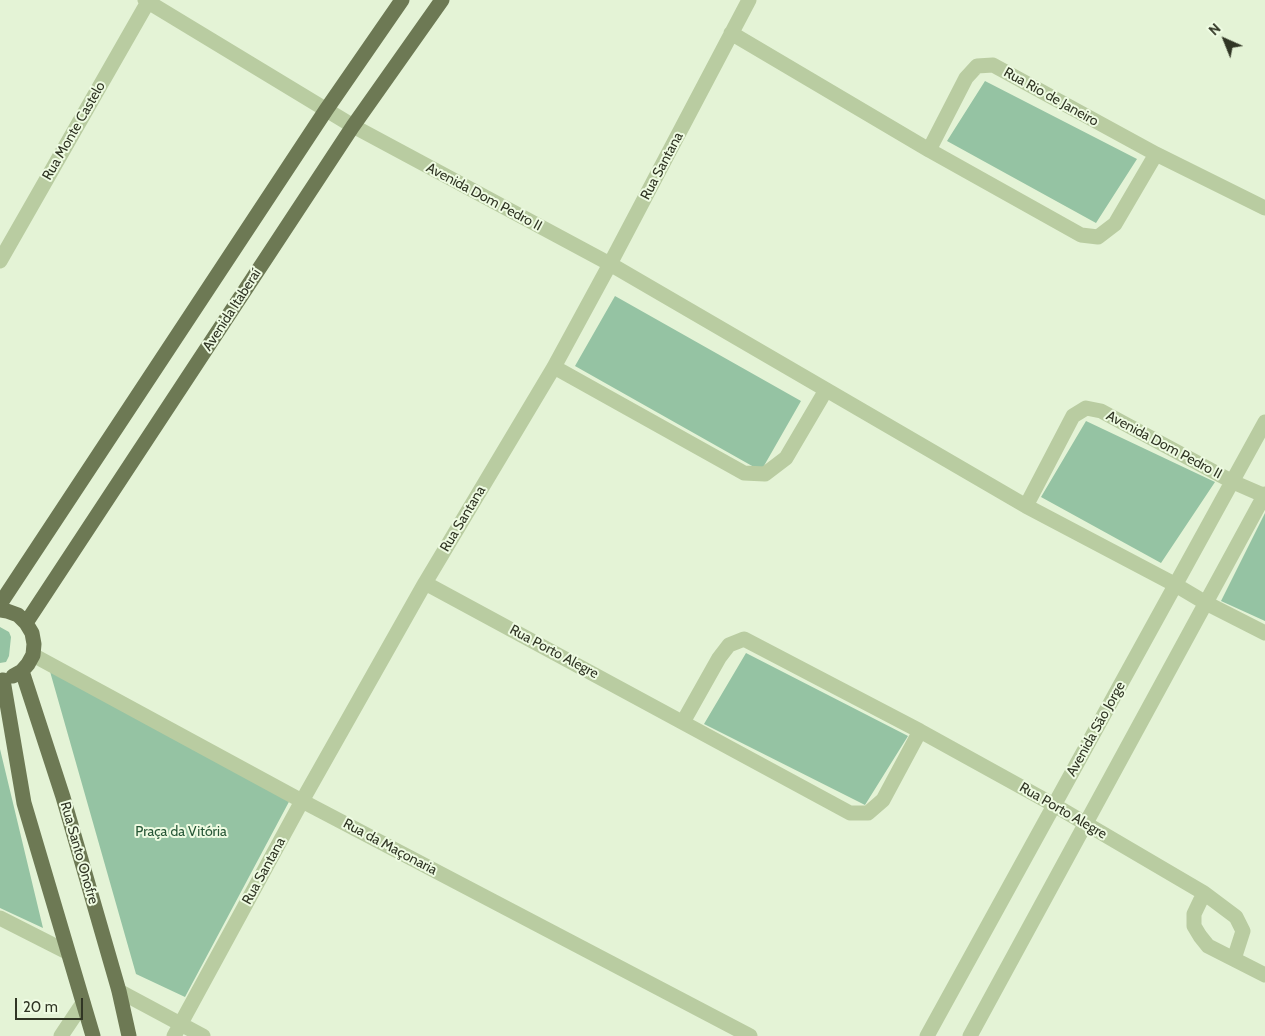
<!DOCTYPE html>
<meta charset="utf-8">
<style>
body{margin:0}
#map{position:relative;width:1265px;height:1036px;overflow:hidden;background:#e4f3d6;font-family:Cabin,sans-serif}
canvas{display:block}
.north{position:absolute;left:1200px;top:15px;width:50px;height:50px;-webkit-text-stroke:4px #eefbe2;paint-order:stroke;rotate:316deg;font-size:14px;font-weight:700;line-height:20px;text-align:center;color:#303524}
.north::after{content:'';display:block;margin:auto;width:18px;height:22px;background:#303524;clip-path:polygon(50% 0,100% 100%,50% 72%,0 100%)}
.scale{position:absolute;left:15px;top:998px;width:68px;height:22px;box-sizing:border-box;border:2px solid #303524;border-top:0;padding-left:6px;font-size:15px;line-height:18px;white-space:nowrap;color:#303524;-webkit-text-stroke:4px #eefbe2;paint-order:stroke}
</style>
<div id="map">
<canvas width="1265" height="1036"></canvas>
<div class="north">N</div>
<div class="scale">20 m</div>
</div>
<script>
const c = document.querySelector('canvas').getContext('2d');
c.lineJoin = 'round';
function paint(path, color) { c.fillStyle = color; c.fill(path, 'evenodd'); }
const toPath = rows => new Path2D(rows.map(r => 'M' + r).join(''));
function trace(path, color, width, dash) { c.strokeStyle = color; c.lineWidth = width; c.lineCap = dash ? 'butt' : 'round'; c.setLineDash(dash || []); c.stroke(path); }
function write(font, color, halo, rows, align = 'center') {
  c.font = font + ' Cabin,sans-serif'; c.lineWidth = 4; c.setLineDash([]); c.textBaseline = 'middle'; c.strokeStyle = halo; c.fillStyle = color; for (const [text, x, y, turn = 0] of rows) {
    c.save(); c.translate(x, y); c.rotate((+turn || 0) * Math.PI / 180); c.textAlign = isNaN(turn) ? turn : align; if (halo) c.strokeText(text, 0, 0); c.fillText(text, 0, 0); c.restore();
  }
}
const green = toPath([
 [985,81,1137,159,1096,223,947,141],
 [615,296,801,401,761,471,575,366],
 [1086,421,1215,482,1161,563,1041,497],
 [1265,513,1265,621,1221,601],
 [0,627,9,632,11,637,9,656,6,662,0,663],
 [746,653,908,736,865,805,704,724],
 [49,668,291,798,185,997,136,974],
 [0,749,43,928,0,908]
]);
const minor = toPath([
 [145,0,353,126,610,264,1026,506,1174,584,1206,603,1265,633],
 [731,33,929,150,1081,235,1098,237,1115,224,1156,154,1265,208],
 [929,150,966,78,977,66,993,65,1156,154],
 [0,261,149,0],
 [554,367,744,473,765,474,786,458,826,390],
 [1026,506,1073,416,1086,408,1101,411,1233,482,1265,496],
 [425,583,850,813,868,813,883,800,920,731],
 [33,655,302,801,750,1036],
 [683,722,719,658,729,645,744,639,920,731,1054,805,1204,893,1194,914,1194,926,1200,936,1208,946,1265,975],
 [1204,893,1236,917,1243,931,1234,959],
 [0,918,67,952],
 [119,991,203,1036],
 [61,1036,83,1003],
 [174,1036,302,801,425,583,554,367,610,264,749,0],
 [927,1036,1265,422],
 [970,1036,1265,494]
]);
const major = toPath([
 [0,604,326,110,402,0],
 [0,610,7,611,18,615,26,623,32,633,34,644,33,655,28,664,22,671,13,676],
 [26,623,353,126,442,0],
 [22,671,63,797,119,991,129,1036],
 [3,680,24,803,93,1036]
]);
const streetNames = [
 ["Rua Rio de Janeiro",1051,97,29],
 ["Rua Monte Castelo",74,131,-60],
 ["Rua Santana",662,166,-62],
 ["Avenida Dom Pedro II",484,197,28],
 ["Avenida Itaberaí",232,310,-57],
 ["Avenida Dom Pedro II",1164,445,28],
 ["Rua Santana",463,519,-59],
 ["Rua Porto Alegre",554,652,28],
 ["Avenida São Jorge",1096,729,-61],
 ["Rua Porto Alegre",1063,811,30],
 ["Rua da Maçonaria",390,847,28],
 ["Rua Santo Onofre",79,853,74],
 ["Rua Santana",264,871,-61]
];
const parkNames = [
 ["Praça da Vitória",181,832]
];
paint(green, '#95c3a3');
trace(minor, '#b9cca1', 15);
trace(major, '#6d7954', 15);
write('14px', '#303524', '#eefbe2', streetNames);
write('14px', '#265636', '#eefbe2', parkNames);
</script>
